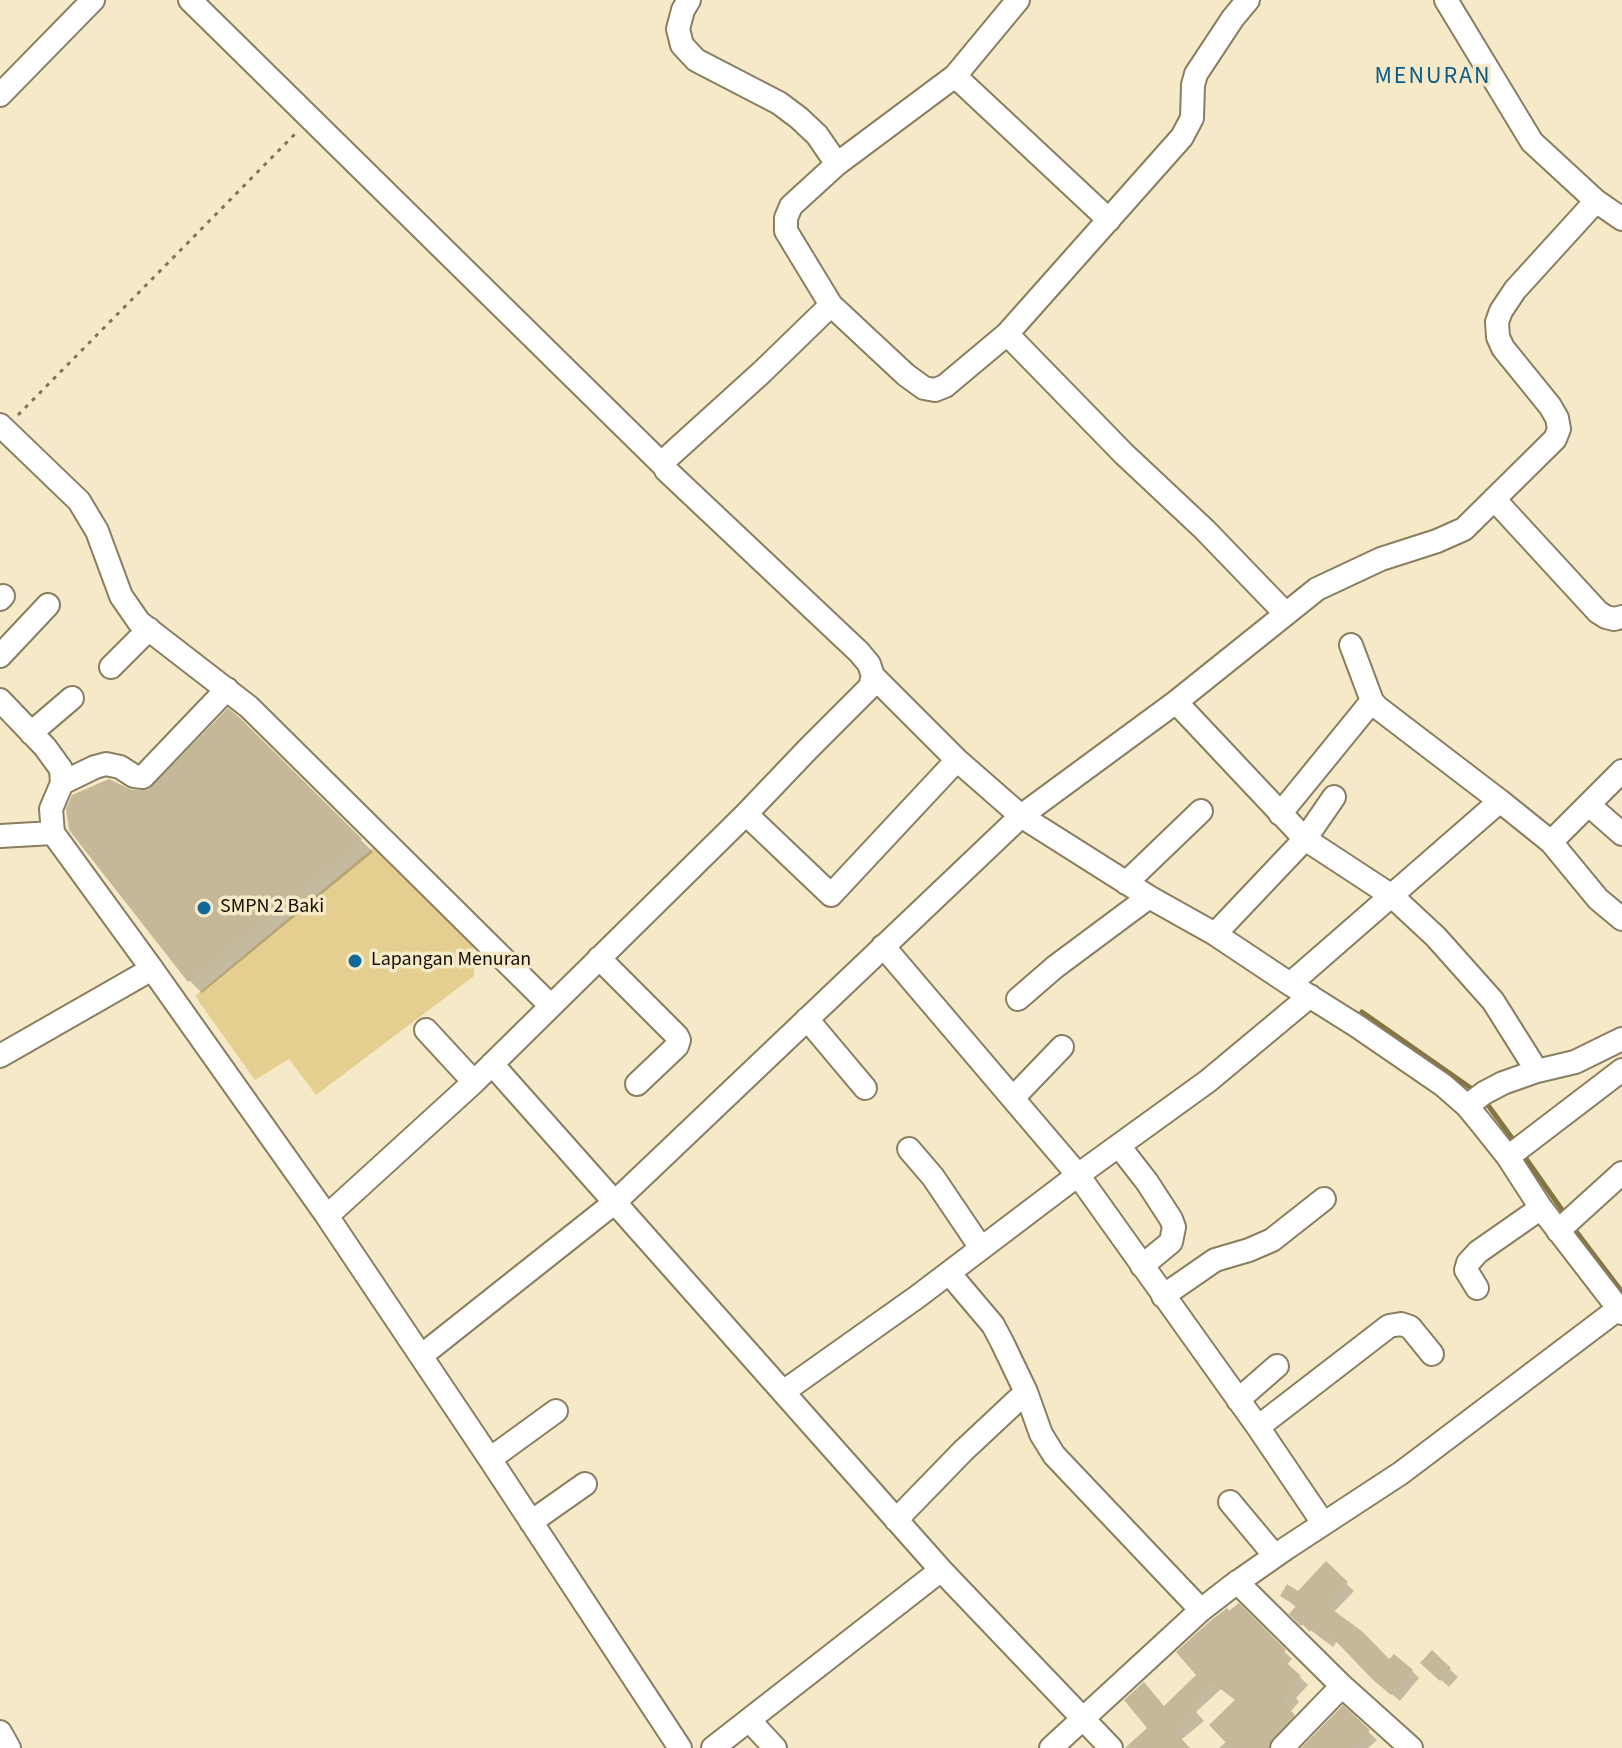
<!DOCTYPE html>
<style>
body{margin:0}
canvas{display:block;background:#f5e9c8}
</style>
<canvas width="1622" height="1748"></canvas>
<script>
const c = document.querySelector('canvas').getContext('2d');
c.lineJoin = 'round';
function paint(path, color) { c.fillStyle = color; c.fill(path, 'evenodd'); }
const toPath = rows => new Path2D(rows.map(r => 'M' + r).join(''));
function trace(path, color, width, dash) { c.strokeStyle = color; c.lineWidth = width; c.lineCap = dash ? 'butt' : 'round'; c.setLineDash(dash || []); c.stroke(path); }
function write(font, color, halo, rows, align = 'center') {
  c.font = font + ' "Source Sans 3",sans-serif'; c.lineWidth = 7; c.setLineDash([]); c.textBaseline = 'middle'; c.strokeStyle = halo; c.fillStyle = color; for (const [text, x, y, turn = 0] of rows) {
    c.save(); c.translate(x, y); c.rotate((+turn || 0) * Math.PI / 180); c.textAlign = isNaN(turn) ? turn : align; if (halo) c.strokeText(text, 0, 0); c.fillText(text, 0, 0); c.restore();
  }
}
const green = toPath([
 [373,848,473,947,474,976,316,1095,289,1059,255,1080,195,996]
]);
const shadow = toPath([
 [238,719,373,852,202,993,190,981,71,829,131,792,149,792],
 [1326,1564,1354,1591,1333,1613,1389,1662,1412,1671,1419,1678,1400,1701,1382,1686,1338,1640,1333,1647,1311,1630,1310,1632,1292,1614,1297,1608,1282,1595,1298,1594],
 [1238,1606,1292,1659,1287,1665,1308,1685,1296,1698,1299,1702,1290,1712,1301,1724,1280,1748,1219,1748,1227,1741,1237,1701,1221,1689,1196,1712,1204,1721,1181,1740,1188,1748,1127,1748,1149,1729,1164,1708,1199,1675,1229,1613],
 [1432,1653,1458,1677,1449,1687,1423,1663],
 [1343,1708,1377,1740,1368,1748,1304,1748]
]);
const stream = toPath([
 [1362,1012,1475,1091],
 [1485,1101,1517,1145],
 [1522,1153,1567,1217],
 [1572,1226,1622,1292]
]);
const building = toPath([
 [228,708,240,718,362,839,188,982,69,830,66,809,72,795,109,779,132,790,148,790],
 [1326,1561,1348,1582,1326,1605,1363,1632,1389,1659,1394,1654,1413,1670,1391,1695,1372,1679,1330,1635,1325,1641,1303,1624,1301,1626,1289,1614,1296,1606,1280,1596,1287,1584,1298,1591],
 [1239,1603,1286,1650,1279,1656,1301,1676,1289,1689,1292,1692,1283,1702,1295,1715,1272,1738,1268,1748,1231,1748,1209,1725,1235,1700,1212,1682,1190,1703,1197,1711,1174,1731,1190,1748,1125,1748,1147,1728,1124,1700,1144,1682,1164,1706,1196,1675,1176,1652,1210,1621,1227,1608,1229,1611],
 [1432,1650,1451,1668,1440,1681,1420,1663],
 [1343,1705,1370,1730,1352,1748,1301,1748]
]);
const path = toPath([
 [18,415,296,133]
]);
const minor = toPath([
 [190,0,664,466],
 [689,0,683,10,678,29,682,45,696,60,779,103,799,118,817,135,837,164],
 [1446,0,1532,142,1596,201,1622,219],
 [955,76,1109,220],
 [0,95,93,0],
 [831,305,906,375,924,388,935,390,945,386,1007,334,1182,137,1192,118,1193,85,1196,74,1233,18,1248,0],
 [1007,334,1124,454,1205,530,1286,614],
 [0,425,79,501,97,531,121,596,139,622,249,707,551,1006],
 [1494,499,1598,612,1606,617,1614,619,1622,617],
 [0,599,3,596],
 [1351,645,1372,701,1377,707,1500,801],
 [0,656,48,605],
 [111,667,149,629],
 [873,676,957,760,1021,816,1176,702,1317,589,1381,559,1437,541,1464,529,1555,439,1559,429,1557,418,1550,406,1503,348,1498,337,1497,322,1501,311,1515,290,1596,201],
 [0,700,45,747,61,769,62,783,51,809,53,833,152,969],
 [1176,702,1305,839,1392,896,1436,937,1493,1001,1537,1071],
 [31,733,72,698],
 [62,783,95,767,106,764,120,767,134,776,143,777,227,689],
 [1589,805,1622,834],
 [746,814,831,895,957,760],
 [1280,814,1372,701],
 [0,836,53,833],
 [1551,842,1598,899,1622,919],
 [1126,883,1201,811],
 [1215,934,1305,839,1334,797],
 [883,946,1078,1175,1258,1427,1323,1523],
 [599,958,677,1036,679,1040,677,1046,637,1084],
 [1290,984,1500,801,1551,842,1622,771],
 [1018,999,1055,967,1149,897],
 [807,1019,865,1088],
 [426,1030,474,1082],
 [0,1056,152,969,327,1216,490,1459,680,1748],
 [492,1064,941,1570,1111,1748],
 [1013,1098,1062,1047],
 [1467,1106,1484,1093,1503,1083,1537,1071,1575,1062,1622,1039],
 [1119,1146,1147,1182,1171,1219,1174,1227,1171,1242,1142,1266],
 [909,1149,933,1177,981,1248],
 [1508,1157,1622,1070],
 [327,1216,474,1082,746,814,809,748,870,687,873,676,869,664,859,652,666,470,664,466,666,459,762,372,831,305,786,231,786,218,791,206,837,164,955,76,1018,0],
 [1558,1231,1622,1173],
 [949,1273,993,1325,1002,1342,1026,1392,1041,1434,1054,1455,1201,1610],
 [1477,1288,1466,1270,1468,1263,1478,1252,1541,1208],
 [1163,1296,1215,1260,1249,1250,1272,1240,1324,1199],
 [421,1356,614,1203,1021,816,1149,897,1215,934,1290,984,1357,1026,1443,1085,1467,1106,1481,1123,1508,1157,1541,1208,1622,1313],
 [783,1392,917,1297,1078,1175,1208,1081,1310,996],
 [1238,1400,1277,1366],
 [1258,1427,1389,1326,1401,1324,1410,1327,1432,1354],
 [490,1459,556,1411],
 [1230,1502,1275,1556],
 [896,1520,963,1451,1026,1392],
 [531,1522,585,1484],
 [1237,1582,1342,1686,1282,1748],
 [1342,1686,1411,1748],
 [749,1720,775,1748],
 [0,1732,9,1748],
 [713,1748,941,1570],
 [1051,1748,1201,1610,1232,1586,1285,1549,1401,1473,1618,1309]
]);
const markers = [
 [204,908,8,"#126999"],
 [355,961,8,"#126999"]
];
const poiNames = [
 ["SMPN 2 Baki",220,908],
 ["Lapangan Menuran",371,961]
];
const quarterNames = [
 ["MENURAN",1433,78]
];
paint(green, '#e5cf90');
paint(shadow, '#0003');
trace(stream, '#867441', 5);
paint(building, '#c4b898');
trace(minor, '#897e60', 26);
trace(path, '#7d7560', 3, [4, 6]);
trace(minor, '#fff', 22);
for (const [x, y, r, color] of markers) { const dot = new Path2D(); dot.arc(x, y, r, 0, 2 * Math.PI); c.fillStyle = color; c.fill(dot); trace(dot, '#f5e9c8', 3); }
write('20px', '#141005', '#f5e9c8', poiNames, 'left');
c.letterSpacing = '2px';
write('24px', '#0d5c88', '#f5e9c8', quarterNames);
c.letterSpacing = '0px';
</script>
